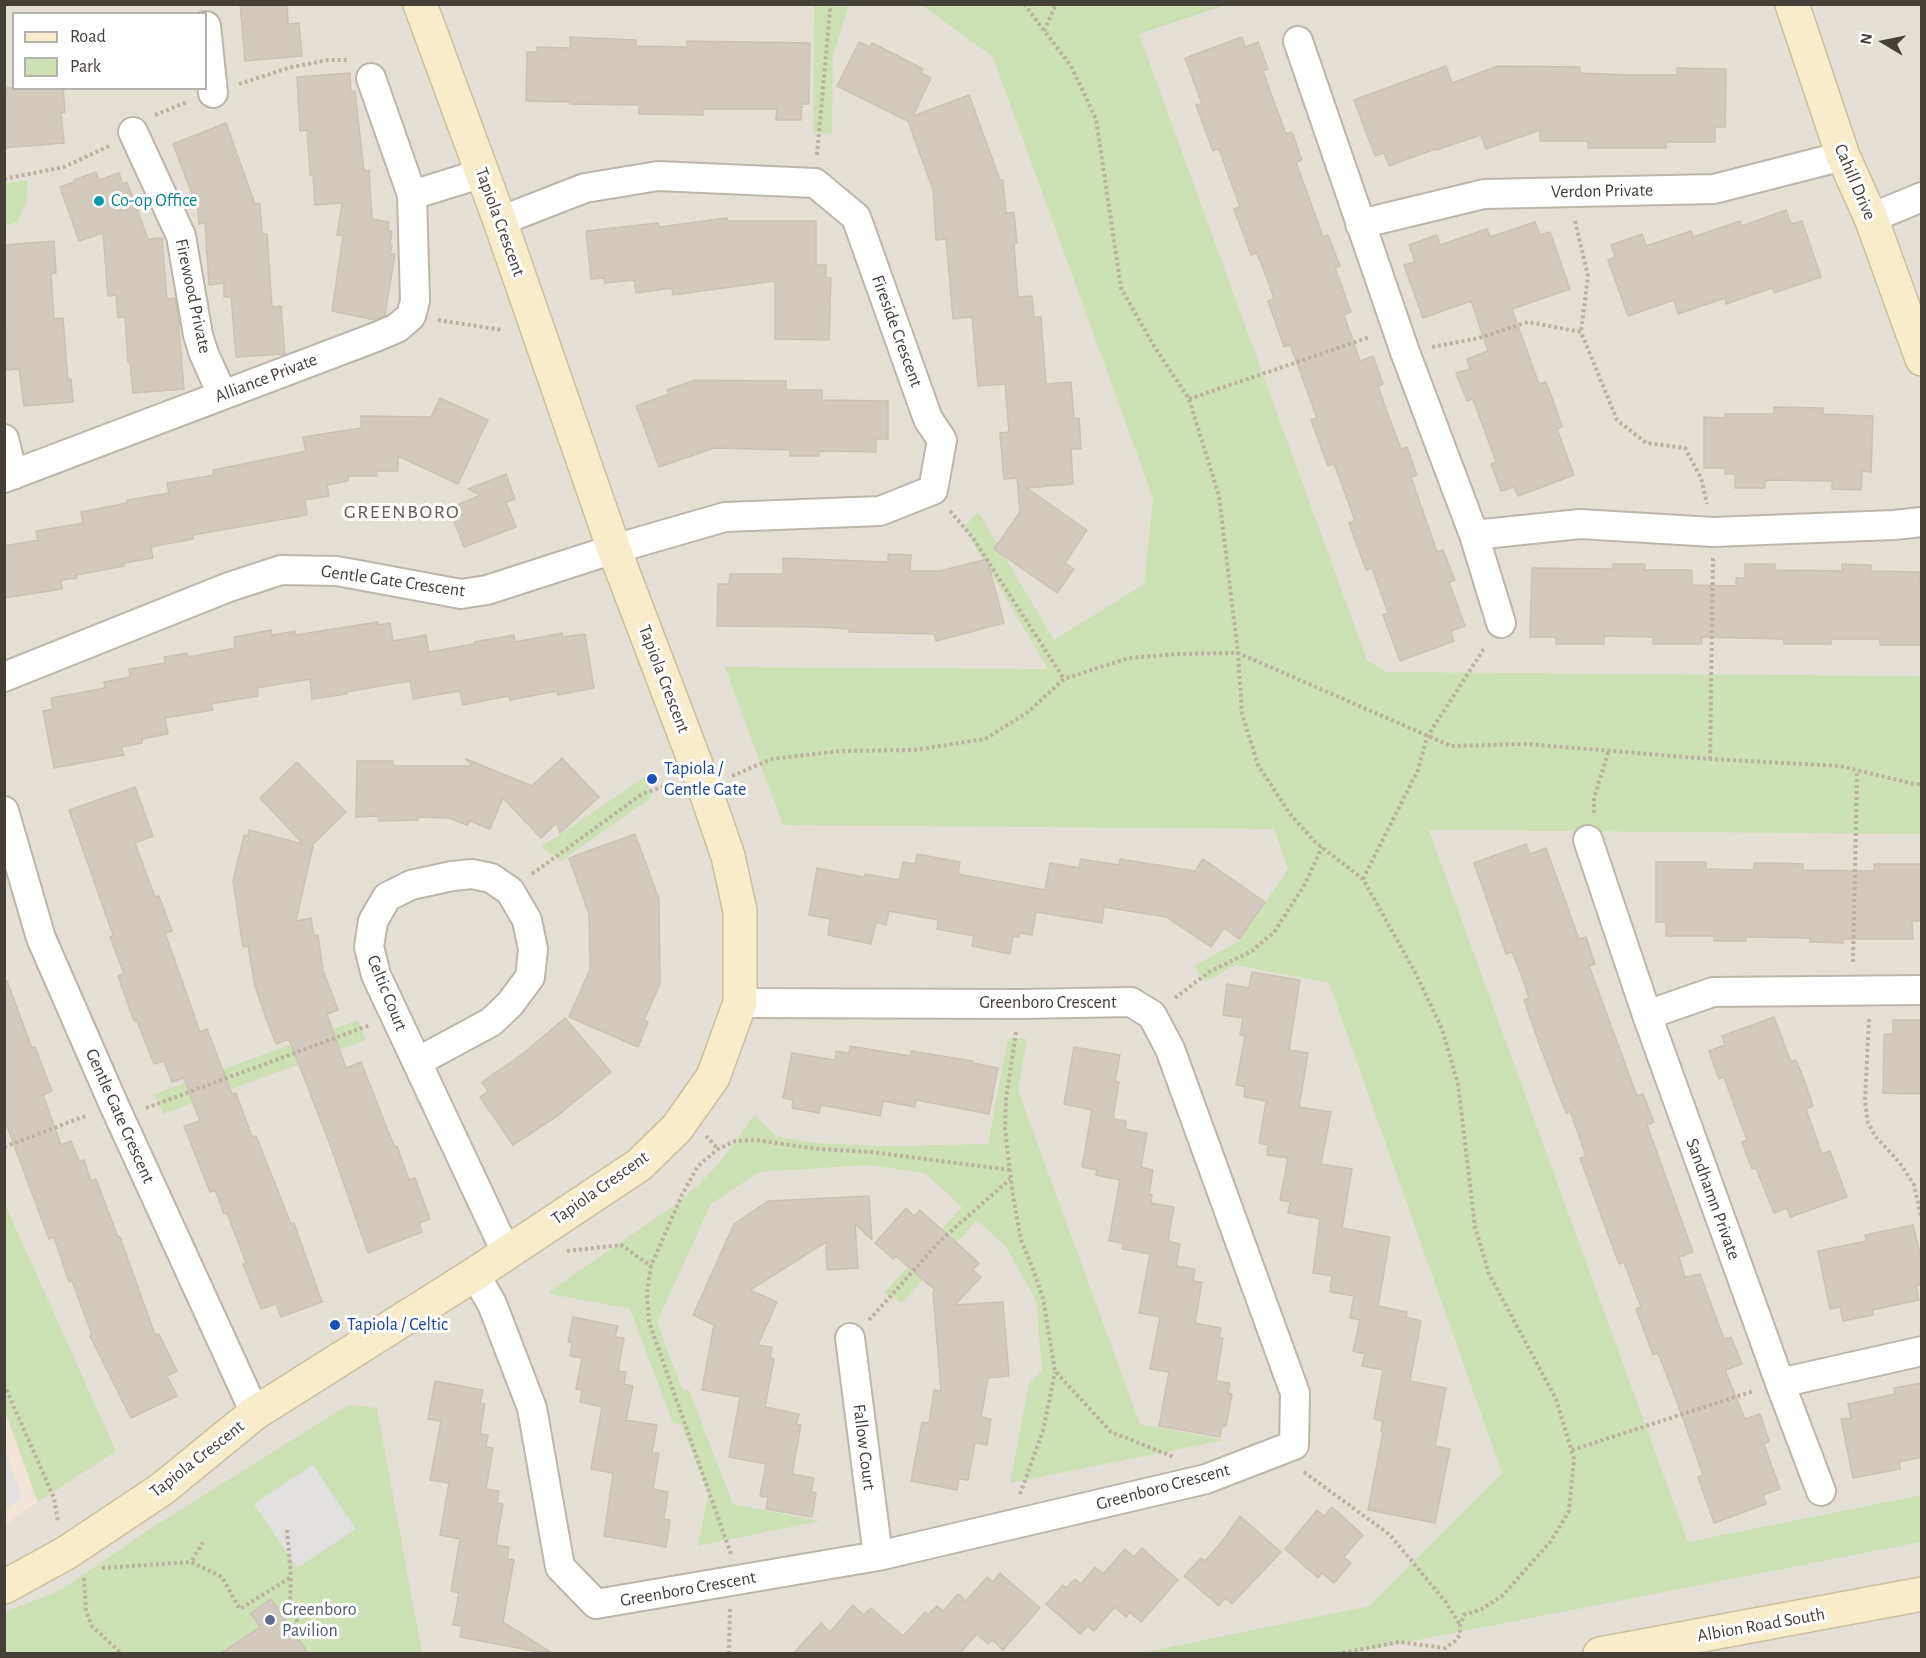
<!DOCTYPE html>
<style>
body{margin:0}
#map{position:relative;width:1926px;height:1658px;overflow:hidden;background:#f2eee7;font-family:"Alegreya Sans",sans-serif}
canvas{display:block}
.frame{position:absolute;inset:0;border:6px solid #443f37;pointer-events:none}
.legend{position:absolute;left:12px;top:12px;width:195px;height:78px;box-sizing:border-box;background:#fff;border:2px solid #b4b2af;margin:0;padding:8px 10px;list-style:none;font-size:18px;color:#443f37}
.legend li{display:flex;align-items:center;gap:12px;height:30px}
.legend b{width:30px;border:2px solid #b4b2af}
.north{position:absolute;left:1854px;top:12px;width:60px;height:60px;-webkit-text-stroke:4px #fff;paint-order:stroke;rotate:280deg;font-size:16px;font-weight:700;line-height:24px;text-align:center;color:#443f37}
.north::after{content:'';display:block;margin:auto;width:21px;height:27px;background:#443f37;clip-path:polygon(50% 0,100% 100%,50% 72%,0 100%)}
</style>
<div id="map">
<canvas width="1926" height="1658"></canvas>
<div class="frame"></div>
<ul class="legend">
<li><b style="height:8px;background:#f8edcb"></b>Road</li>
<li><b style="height:16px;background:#cde1b5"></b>Park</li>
</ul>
<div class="north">N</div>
</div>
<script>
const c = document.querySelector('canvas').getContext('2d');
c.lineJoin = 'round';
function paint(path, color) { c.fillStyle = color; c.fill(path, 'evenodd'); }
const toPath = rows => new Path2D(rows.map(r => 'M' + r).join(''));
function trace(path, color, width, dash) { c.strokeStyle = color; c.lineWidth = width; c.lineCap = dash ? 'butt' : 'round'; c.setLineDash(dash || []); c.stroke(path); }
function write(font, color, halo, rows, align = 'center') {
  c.font = font + ' "Alegreya Sans",sans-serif'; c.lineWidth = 6; c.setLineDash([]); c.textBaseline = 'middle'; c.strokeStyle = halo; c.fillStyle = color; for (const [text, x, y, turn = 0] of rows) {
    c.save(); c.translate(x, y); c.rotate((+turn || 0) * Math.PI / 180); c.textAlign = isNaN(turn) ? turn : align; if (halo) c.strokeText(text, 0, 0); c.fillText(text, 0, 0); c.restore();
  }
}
const residential = toPath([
 [5,5,1921,5,1921,1653,5,1654],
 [14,14,206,14,206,88,14,88]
]);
const commercial = toPath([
 [4,1411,38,1502,5,1525,4,1525]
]);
const green = toPath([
 [814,5,849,5,833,56,832,134,813,133],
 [910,5,1226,5,1139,34,1367,660,1386,672,1921,676,1921,834,1429,830,1688,1542,1921,1495,1921,1542,1351,1653,1141,1653,1369,1606,1502,1473,1329,983,1235,965,1205,982,1194,966,1239,941,1288,869,1274,829,783,825,725,667,1048,669,964,527,978,512,1054,640,1144,584,1153,498,993,57,923,6],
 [28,180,27,201,17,222,5,226,5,183],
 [645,777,652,797,561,861,541,847],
 [358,1020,366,1040,163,1114,155,1094],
 [1008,1038,1027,1039,1018,1090,1140,1424,1225,1440,1010,1483,1029,1383,1042,1370,1036,1300,1006,1247,977,1220,902,1303,884,1293,962,1207,925,1173,868,1165,759,1172,711,1204,657,1322,682,1389,689,1390,733,1504,820,1521,698,1546,708,1494,681,1424,673,1423,630,1309,551,1294,550,1291,679,1202,700,1183,720,1162,754,1115,776,1136,813,1143,881,1146,988,1144],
 [4,1202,116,1451,38,1502,5,1411],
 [348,1405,377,1408,422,1653,5,1654,5,1612,61,1590,153,1527]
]);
const parking = toPath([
 [4,1447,22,1498,5,1509,4,1509],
 [313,1465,356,1529,297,1568,254,1504]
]);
const building = toPath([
 [240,4,287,4,288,24,299,23,302,56,245,61,240,4],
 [570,37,636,40,636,46,687,47,687,41,810,43,809,104,802,104,801,120,776,120,777,109,703,109,703,115,639,114,639,105,570,104,570,102,526,101,527,52,537,52,537,47,570,48,570,37],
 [1242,37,1245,47,1258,42,1268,69,1263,71,1274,102,1286,134,1292,132,1302,160,1296,162,1323,237,1328,235,1340,266,1335,268,1351,312,1344,315,1360,361,1373,356,1383,384,1378,386,1389,417,1401,449,1407,447,1417,475,1411,477,1437,552,1443,550,1455,580,1449,582,1465,626,1451,631,1454,641,1400,661,1383,615,1388,613,1380,590,1372,568,1366,570,1349,523,1355,521,1342,485,1334,464,1328,466,1311,420,1317,418,1290,344,1284,347,1268,301,1274,299,1266,276,1257,253,1251,255,1234,209,1240,207,1219,149,1213,151,1196,105,1202,104,1185,58,1242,37],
 [859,42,870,47,872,43,900,57,923,69,921,73,931,78,913,116,969,95,1000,180,1003,180,1006,213,1014,212,1017,243,1014,244,1018,297,1032,296,1034,317,1041,317,1046,384,1071,382,1074,418,1079,418,1081,449,1071,449,1073,484,1027,488,1087,530,1065,563,1074,569,1057,593,994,549,1020,512,1017,478,1004,479,1000,433,1009,432,1005,384,978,386,972,317,953,319,946,239,936,240,933,190,908,121,837,86,859,42],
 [1446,66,1452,83,1498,66,1580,67,1580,73,1628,75,1677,75,1677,68,1726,69,1725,127,1715,127,1715,142,1666,142,1666,148,1588,148,1588,141,1540,141,1540,130,1486,149,1481,135,1436,150,1435,149,1389,166,1384,153,1375,156,1354,100,1446,66],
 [350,73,351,92,355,91,364,171,369,170,372,219,389,222,388,231,392,231,390,245,392,245,390,254,395,254,385,315,375,320,332,311,343,236,337,235,342,203,315,205,313,175,310,175,307,130,300,131,297,77,350,73],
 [4,88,63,88,65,112,61,113,64,143,4,148,4,88],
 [226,123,255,204,260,203,262,234,267,234,272,307,281,306,285,354,236,357,231,297,224,297,224,283,209,285,205,223,199,224,198,210,173,144,226,123],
 [96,172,99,180,119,173,123,184,127,182,148,239,162,238,167,299,175,298,178,316,184,389,133,393,130,362,128,362,125,317,118,318,116,295,108,296,103,233,79,241,60,187,74,182,74,180,96,172],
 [1786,210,1791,224,1802,221,1821,277,1774,293,1772,288,1726,304,1725,298,1678,314,1674,300,1628,316,1608,260,1615,257,1611,245,1642,234,1646,246,1691,231,1693,237,1740,221,1742,226,1786,210],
 [727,218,728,221,816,221,816,265,826,265,826,278,831,278,829,340,775,339,775,281,673,295,672,288,636,293,634,280,605,283,604,278,591,279,586,231,658,223,659,227,727,218],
 [1535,222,1540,235,1550,232,1570,289,1512,309,1539,384,1546,382,1555,406,1562,427,1557,429,1574,475,1518,496,1514,487,1501,491,1491,464,1496,462,1473,399,1467,401,1456,373,1470,369,1467,359,1488,351,1471,301,1423,318,1404,265,1415,262,1409,245,1437,235,1440,245,1487,229,1490,237,1535,222],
 [54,241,56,273,51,274,54,319,63,318,68,380,71,379,73,402,24,406,19,369,6,370,4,245,54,241],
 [695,380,786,381,786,390,822,390,822,400,888,401,888,439,876,439,876,452,819,451,819,456,790,456,790,450,714,448,659,467,636,406,669,394,667,390,695,380],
 [440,398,488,420,458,484,398,456,398,471,376,471,377,476,348,476,348,481,327,485,329,496,305,500,307,515,193,535,193,539,151,547,153,558,124,563,124,566,76,575,77,578,61,580,62,589,4,598,4,546,38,540,36,531,83,523,81,512,127,503,127,500,169,493,167,483,214,475,213,470,306,451,303,437,361,428,361,416,431,417,440,398],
 [1774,407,1823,408,1823,414,1873,416,1871,472,1862,471,1861,490,1832,489,1832,481,1765,480,1765,488,1735,488,1735,474,1725,474,1725,468,1704,468,1704,417,1725,418,1725,414,1774,414,1774,407],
 [506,474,515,499,506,502,516,527,464,547,454,521,456,520,452,507,481,495,468,489,506,474],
 [888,554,911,555,910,571,940,571,987,559,1004,623,936,641,934,634,849,632,849,629,817,627,717,626,718,584,729,584,730,574,783,574,783,558,888,562,888,554],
 [1613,564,1645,564,1645,570,1692,570,1692,585,1736,586,1736,578,1745,578,1745,564,1775,564,1775,570,1842,571,1842,564,1871,565,1871,571,1920,572,1922,645,1880,645,1880,639,1832,639,1831,644,1784,644,1784,639,1702,637,1702,644,1653,644,1653,637,1604,636,1604,644,1556,644,1556,637,1530,637,1532,568,1613,569,1613,564],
 [378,622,378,625,390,623,393,641,426,635,429,652,474,644,474,642,514,635,515,642,562,633,563,637,585,634,594,688,558,695,557,691,510,700,509,696,463,705,460,691,413,699,410,681,346,692,347,694,312,699,310,679,257,688,258,696,211,704,213,710,165,718,168,734,142,739,142,743,121,747,124,755,54,768,43,711,53,709,51,698,105,688,104,682,130,677,129,669,165,663,164,657,187,653,188,657,235,648,234,637,271,630,272,635,295,631,295,635,378,622],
 [562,758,599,797,560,833,557,823,541,838,503,798,490,829,470,821,467,825,449,818,418,817,418,820,379,821,378,816,356,817,357,761,393,761,393,766,472,766,466,759,532,786,562,758],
 [297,762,346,812,311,846,313,846,296,921,311,918,314,936,318,935,323,970,338,1010,327,1014,346,1068,361,1062,390,1136,395,1147,397,1146,409,1180,415,1178,430,1219,419,1223,422,1232,368,1253,331,1147,289,1039,276,1044,267,1021,255,986,248,946,243,947,233,881,244,835,248,836,249,830,303,844,260,798,297,762],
 [135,787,153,836,135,843,155,897,159,896,172,931,165,933,181,978,200,1032,207,1029,232,1094,236,1093,252,1137,256,1136,291,1224,294,1223,322,1302,281,1317,276,1304,261,1309,243,1264,246,1263,227,1213,224,1214,215,1190,210,1192,184,1126,200,1121,184,1078,172,1082,164,1061,154,1064,137,1021,134,1021,118,976,124,974,110,937,113,935,69,810,135,787],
 [635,834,659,899,660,984,644,1020,648,1022,638,1047,569,1017,590,969,589,914,569,858,635,834],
 [1526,844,1530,854,1546,848,1579,939,1586,937,1595,964,1589,966,1637,1096,1643,1094,1654,1122,1647,1125,1693,1252,1679,1257,1685,1277,1700,1274,1724,1339,1731,1337,1742,1364,1725,1370,1745,1419,1760,1414,1769,1441,1764,1444,1780,1489,1763,1495,1766,1504,1714,1523,1698,1477,1703,1475,1676,1399,1658,1353,1653,1355,1636,1309,1641,1307,1624,1262,1619,1264,1580,1158,1586,1156,1570,1111,1566,1113,1540,1046,1524,1000,1529,998,1521,974,1512,952,1506,954,1474,863,1526,844],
 [917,854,960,862,958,874,1045,890,1050,863,1079,868,1081,859,1119,865,1120,859,1195,871,1203,859,1265,902,1239,939,1224,928,1211,947,1166,917,1104,907,1102,923,1036,912,1032,935,1019,933,1019,937,1013,936,1010,954,972,946,974,936,937,929,938,920,889,911,886,925,876,922,871,944,828,935,830,919,809,915,817,868,864,877,865,874,899,880,903,862,915,864,917,854],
 [1656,862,1706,862,1706,869,1754,870,1754,863,1776,863,1803,864,1803,870,1874,871,1874,864,1922,864,1922,921,1912,921,1913,939,1843,939,1843,943,1810,942,1810,938,1746,937,1746,941,1714,941,1714,936,1666,936,1666,922,1656,922,1656,862],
 [1252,972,1300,980,1289,1050,1308,1053,1299,1107,1331,1112,1321,1164,1352,1169,1342,1228,1390,1237,1378,1306,1407,1312,1406,1317,1421,1321,1410,1381,1446,1388,1435,1446,1450,1449,1435,1523,1368,1510,1383,1432,1381,1431,1383,1421,1374,1419,1383,1370,1362,1366,1365,1354,1353,1351,1360,1320,1350,1318,1354,1296,1330,1292,1332,1276,1313,1273,1320,1219,1288,1213,1290,1202,1280,1200,1288,1158,1267,1155,1268,1145,1259,1143,1266,1101,1244,1097,1245,1087,1236,1085,1245,1036,1240,1035,1243,1018,1223,1015,1227,984,1249,988,1252,972],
 [4,981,7,981,32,1048,35,1047,52,1091,43,1095,61,1145,71,1141,79,1161,84,1160,91,1181,96,1179,118,1237,120,1237,155,1335,159,1334,177,1371,167,1376,177,1396,131,1418,90,1336,92,1335,72,1281,69,1282,54,1237,49,1239,4,1118,4,981],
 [1774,1017,1791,1062,1796,1060,1805,1082,1813,1106,1806,1109,1822,1154,1830,1151,1847,1197,1790,1217,1787,1208,1774,1213,1756,1168,1752,1169,1742,1142,1747,1140,1735,1108,1724,1077,1719,1079,1709,1051,1725,1045,1722,1036,1774,1017],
 [565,1018,611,1072,557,1116,513,1145,480,1097,488,1091,482,1082,525,1052,565,1018],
 [1893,1020,1922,1020,1922,1094,1883,1093,1884,1034,1893,1034,1893,1020],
 [850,1046,910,1056,911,1051,973,1061,973,1063,998,1068,989,1114,916,1100,915,1107,883,1101,880,1116,821,1105,819,1113,792,1108,793,1100,783,1098,792,1053,835,1060,836,1051,849,1053,850,1046],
 [1074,1047,1120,1055,1115,1081,1119,1082,1113,1119,1126,1121,1125,1129,1147,1133,1141,1167,1153,1170,1149,1194,1152,1195,1151,1203,1174,1207,1168,1241,1180,1244,1176,1266,1195,1269,1193,1281,1202,1282,1195,1323,1221,1328,1219,1338,1223,1338,1216,1381,1230,1383,1228,1393,1232,1394,1226,1426,1222,1426,1220,1437,1159,1426,1169,1372,1150,1369,1160,1317,1139,1313,1150,1254,1122,1249,1123,1243,1109,1241,1120,1180,1096,1175,1097,1170,1082,1167,1092,1110,1064,1104,1074,1047],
 [869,1196,872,1240,855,1224,858,1268,827,1270,826,1242,750,1290,777,1302,758,1345,772,1347,770,1358,774,1359,765,1407,799,1414,796,1424,801,1425,792,1474,814,1478,811,1491,816,1493,812,1517,766,1509,768,1497,760,1496,766,1464,729,1457,740,1397,702,1390,714,1325,693,1315,734,1224,768,1201,869,1196],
 [906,1208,914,1216,920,1210,979,1263,973,1270,981,1277,955,1305,1003,1302,1009,1376,988,1378,981,1417,991,1419,987,1445,975,1443,968,1480,959,1479,957,1490,911,1481,922,1422,929,1423,934,1390,941,1391,933,1292,935,1290,896,1256,893,1259,875,1243,906,1208],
 [1913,1225,1922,1263,1922,1284,1916,1286,1919,1300,1872,1310,1873,1315,1843,1321,1840,1307,1830,1309,1818,1251,1866,1241,1865,1235,1913,1225],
 [573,1317,618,1326,615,1337,624,1338,618,1371,626,1372,624,1384,633,1386,626,1420,657,1425,652,1453,659,1453,653,1489,668,1492,664,1519,670,1520,666,1547,604,1536,613,1473,591,1469,602,1407,580,1402,582,1390,576,1389,582,1358,570,1356,572,1343,568,1342,573,1317],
 [435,1381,483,1390,480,1403,485,1404,480,1434,488,1435,486,1447,493,1448,486,1489,499,1491,497,1503,503,1504,496,1545,509,1547,507,1559,514,1560,503,1622,552,1653,544,1653,460,1637,462,1626,453,1625,459,1593,451,1591,460,1539,440,1535,449,1483,430,1480,441,1421,428,1419,435,1381],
 [1922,1383,1922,1457,1899,1462,1900,1469,1853,1478,1841,1419,1851,1418,1848,1404,1895,1394,1894,1388,1922,1383],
 [1332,1507,1363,1535,1344,1557,1351,1563,1334,1583,1322,1573,1318,1578,1285,1549,1317,1510,1324,1516,1332,1507],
 [1240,1516,1281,1552,1232,1604,1225,1598,1219,1606,1184,1576,1201,1558,1205,1561,1223,1540,1240,1516],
 [1142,1548,1178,1580,1141,1622,1130,1612,1126,1617,1115,1607,1094,1631,1088,1626,1080,1634,1046,1604,1063,1585,1066,1588,1075,1579,1081,1584,1095,1567,1103,1574,1125,1549,1134,1557,1142,1548],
 [1000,1573,1040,1608,1003,1650,992,1640,988,1644,977,1634,960,1653,794,1653,821,1623,830,1632,853,1605,864,1615,871,1608,903,1636,925,1612,928,1615,937,1606,943,1611,958,1594,966,1601,987,1577,993,1582,1000,1573],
 [271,1599,308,1653,221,1653,260,1627,251,1613,271,1599]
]);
const path = toPath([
 [1024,4,1071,66,1096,119,1121,288,1154,346,1189,399,1219,496,1238,653,1242,714,1258,765,1290,814,1315,842,1363,879,1416,974,1442,1029,1458,1084,1475,1227,1489,1274,1556,1399,1574,1459,1569,1511,1551,1541,1503,1595,1482,1609,1464,1615,1460,1626,1460,1635,1455,1641,1445,1648,1399,1642,1336,1654],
 [1044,31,1056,4],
 [239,84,292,67,328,60,349,60],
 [155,115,187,102],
 [817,155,830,10,828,4],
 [4,179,64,167,109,146],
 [1575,221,1588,276,1581,332],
 [438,320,502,330],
 [1432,347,1479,338,1528,322,1581,332,1617,420,1646,443,1685,448,1701,478,1707,504],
 [1189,399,1370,337],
 [950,511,973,538,1064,679],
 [1710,759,1713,558],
 [732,776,772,759,840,751,914,750,985,739,1028,712,1064,679,1129,658,1176,654,1238,653,1451,746,1527,744,1710,759,1840,766,1914,784,1922,784],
 [1594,813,1594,798,1609,750],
 [532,874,642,794,671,784],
 [1363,879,1418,770,1427,737,1485,647],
 [1853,962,1857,771],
 [1175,998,1209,972,1252,951,1275,931,1305,884,1322,847],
 [1869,1019,1865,1101,1868,1123,1876,1137,1900,1163,1914,1185,1922,1220],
 [1016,1032,1006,1099,1005,1129,1013,1196,1021,1240,1033,1269,1043,1298,1055,1371,1111,1432,1174,1457],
 [146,1108,370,1025],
 [706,1136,718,1149],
 [4,1147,88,1115],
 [567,1251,621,1245,651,1266],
 [869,1320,941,1240,1010,1179],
 [4,1384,54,1498,58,1522],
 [1572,1450,1754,1391],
 [1304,1472,1390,1535,1445,1601,1460,1625],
 [1020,1494,1043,1431,1055,1372],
 [287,1530,291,1577],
 [203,1542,191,1562,222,1577,240,1609,291,1577,290,1604,299,1626],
 [731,1554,649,1322,647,1293,651,1266,682,1195,698,1166,718,1149,735,1141,755,1140,818,1149,872,1152,1010,1170],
 [102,1568,191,1562],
 [84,1578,86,1611,92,1626,122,1654],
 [729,1654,730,1609]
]);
const street = toPath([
 [206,26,213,93],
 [1298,41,1405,352,1474,535,1501,623],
 [133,132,181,236,198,335,204,354,222,394],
 [412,195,483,173],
 [1871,218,1922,197],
 [1360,224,1484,194,1714,189,1843,156],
 [4,439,13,475],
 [4,478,376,337,397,328,411,316,415,301,412,195,371,78],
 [1474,535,1580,524,1713,532,1894,525,1922,522],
 [4,677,229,587,281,570,337,571,461,594,487,590,614,549,725,517,880,511,933,490,942,440,928,419,856,217,815,183,658,176,585,188,500,221],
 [4,811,41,938,114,1105,255,1413],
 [1588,840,1647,1015,1780,1383,1821,1491],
 [1647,1015,1713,992,1922,990],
 [417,1062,491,1022,510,1004,530,977,533,949,527,920,510,891,491,878,472,874,452,876,411,885,387,897,373,921,369,947,376,975,507,1254],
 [475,1274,492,1304,532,1408,560,1567,596,1604,878,1556,1206,1479,1294,1445,1295,1393,1170,1049,1152,1015,1131,1002,1020,1004,740,1003],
 [850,1338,878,1556],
 [1780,1383,1922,1351]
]);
const secondary = toPath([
 [1792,4,1843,156,1871,218,1922,359],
 [4,1587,66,1553,162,1489,255,1413,475,1274,639,1165,677,1128,713,1077,740,1003,740,911,728,856,700,775,614,549,500,221,420,4],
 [1600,1654,1922,1594]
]);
const markers = [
 [99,201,6,"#0f9aa8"],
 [652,779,6,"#1a4fb4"],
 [335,1325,6,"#1a4fb4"],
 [270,1620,6,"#5c6f8a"]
];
const streetNames = [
 ["Cahill Drive",1855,182,67],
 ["Verdon Private",1602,191,-1],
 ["Tapiola Crescent",500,222,70],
 ["Firewood Private",193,296,78],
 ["Fireside Crescent",897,331,70],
 ["Alliance Private",266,378,-21],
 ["Gentle Gate Crescent",393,581,8],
 ["Tapiola Crescent",664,679,69],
 ["Celtic Court",387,993,68],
 ["Greenboro Crescent",1048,1003],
 ["Gentle Gate Crescent",120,1116,66],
 ["Tapiola Crescent",600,1188,-35],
 ["Sandhamn Private",1713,1199,70],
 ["Fallow Court",864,1447,83],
 ["Tapiola Crescent",197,1459,-38],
 ["Greenboro Crescent",1163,1487,-15],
 ["Greenboro Crescent",688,1589,-10],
 ["Albion Road South",1761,1625,-10]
];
const cultureNames = [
 ["Co-op Office",111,201]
];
const transitNames = [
 ["Tapiola /",664,769],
 ["Gentle Gate",664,790],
 ["Tapiola / Celtic",347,1325]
];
const serviceNames = [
 ["Greenboro",282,1610],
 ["Pavilion",282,1631]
];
const neighbourhoodNames = [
 ["GREENBORO",402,512]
];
paint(residential, '#e5e0d6');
paint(commercial, '#f1e5d5');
paint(green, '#cde1b5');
paint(parking, '#e3e1df');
paint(building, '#d2cabe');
trace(building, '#ccc2b2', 1.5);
trace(street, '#bcb6ab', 32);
trace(secondary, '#ccc09c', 36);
trace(path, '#bcb19e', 4, [3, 3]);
trace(street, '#fff', 28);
trace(secondary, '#f8edcb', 33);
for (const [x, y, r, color] of markers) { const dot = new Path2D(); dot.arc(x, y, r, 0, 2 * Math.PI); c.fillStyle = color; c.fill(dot); trace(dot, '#fff', 2); }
write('18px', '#443f37', '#fff', streetNames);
write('18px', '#0d838f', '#fff', cultureNames, 'left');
write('18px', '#164399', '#fff', transitNames, 'left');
write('18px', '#4e5e75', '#fff', serviceNames, 'left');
c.letterSpacing = '1.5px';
write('20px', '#665d4f', '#fff', neighbourhoodNames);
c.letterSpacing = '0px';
</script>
